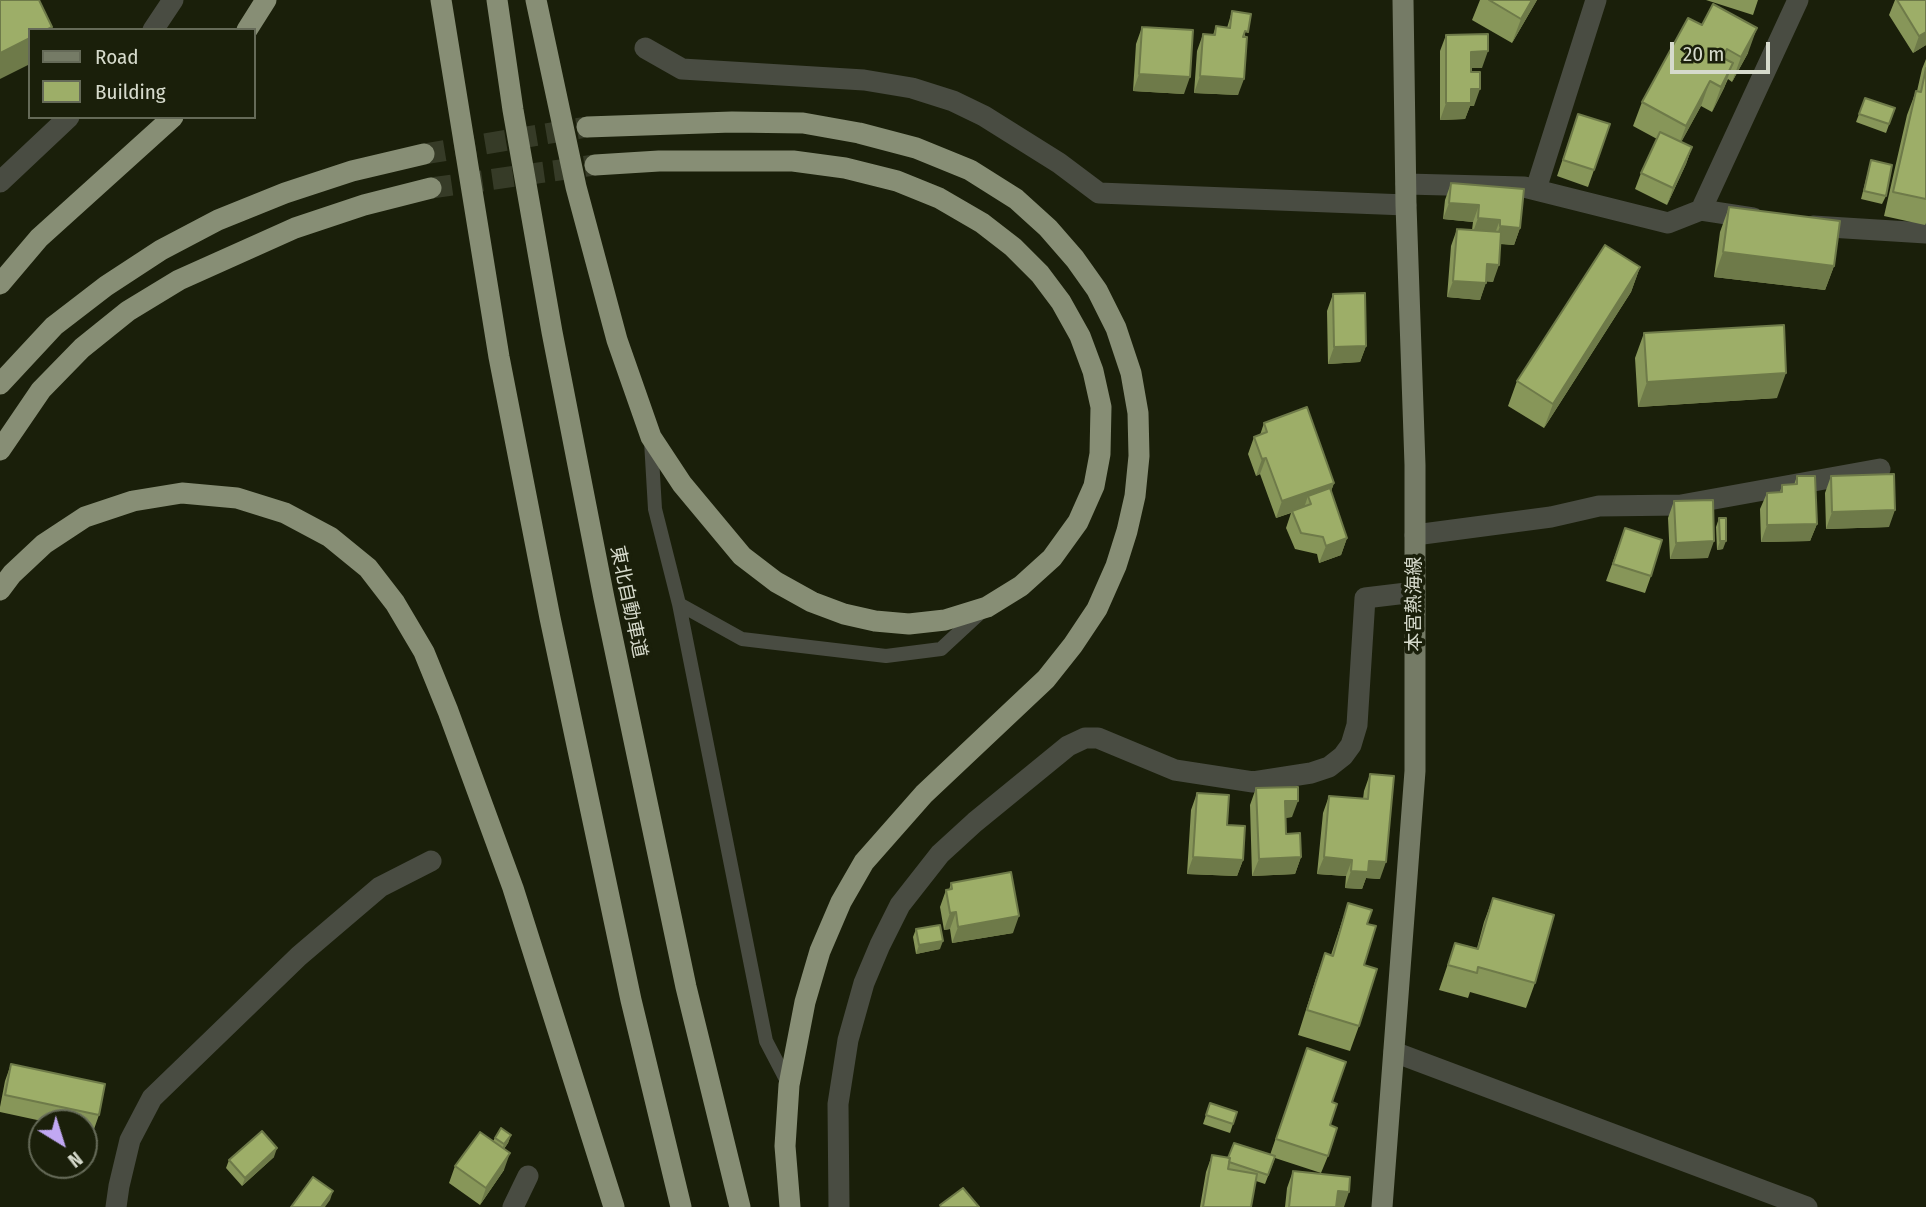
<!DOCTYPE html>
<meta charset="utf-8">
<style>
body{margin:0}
#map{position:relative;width:1926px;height:1207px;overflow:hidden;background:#1a1f0a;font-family:"Fira Sans Condensed",sans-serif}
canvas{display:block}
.legend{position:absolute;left:28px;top:28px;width:228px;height:91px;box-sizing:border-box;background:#1a1f0a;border:2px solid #656a58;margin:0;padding:9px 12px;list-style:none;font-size:21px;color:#d6dacc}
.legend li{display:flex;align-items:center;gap:14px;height:35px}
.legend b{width:35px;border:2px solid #656a58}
.north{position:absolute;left:28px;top:1109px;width:70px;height:70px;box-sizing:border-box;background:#1a1f0a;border:2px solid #656a58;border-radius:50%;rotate:142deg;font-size:19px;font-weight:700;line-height:28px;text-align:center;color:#d6dacc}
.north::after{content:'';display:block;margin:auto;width:24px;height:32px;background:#c1a8f3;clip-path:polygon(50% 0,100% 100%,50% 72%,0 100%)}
.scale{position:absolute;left:1670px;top:42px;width:100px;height:32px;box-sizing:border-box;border:4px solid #d6dacc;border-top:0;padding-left:9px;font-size:21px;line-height:24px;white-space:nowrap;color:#d6dacc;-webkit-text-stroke:5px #1a1f0a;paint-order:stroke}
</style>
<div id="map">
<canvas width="1926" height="1207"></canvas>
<ul class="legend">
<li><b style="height:9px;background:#757b66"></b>Road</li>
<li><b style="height:19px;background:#9dae68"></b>Building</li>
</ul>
<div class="north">N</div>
<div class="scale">20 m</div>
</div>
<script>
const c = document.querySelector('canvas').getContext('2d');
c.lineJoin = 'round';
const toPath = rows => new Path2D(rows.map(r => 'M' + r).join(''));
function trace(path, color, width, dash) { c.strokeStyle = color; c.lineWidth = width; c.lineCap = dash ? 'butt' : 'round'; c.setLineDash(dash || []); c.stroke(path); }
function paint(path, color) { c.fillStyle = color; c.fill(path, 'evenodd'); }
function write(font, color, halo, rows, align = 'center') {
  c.font = font + ' "Fira Sans Condensed","Noto Sans JP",sans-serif'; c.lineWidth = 7; c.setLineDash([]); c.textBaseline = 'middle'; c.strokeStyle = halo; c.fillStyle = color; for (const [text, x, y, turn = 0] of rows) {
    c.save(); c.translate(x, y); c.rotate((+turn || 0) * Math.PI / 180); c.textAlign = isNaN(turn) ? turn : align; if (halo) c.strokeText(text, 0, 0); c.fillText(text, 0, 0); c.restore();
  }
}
const highwayTunnel = toPath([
 [424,154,587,127],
 [431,188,595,165]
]);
const lane = toPath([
 [651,441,655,509,679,604,766,1041,789,1085],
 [679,604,742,639,886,656,941,649,981,612]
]);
const street = toPath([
 [153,30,173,0],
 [645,48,682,69,864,80,912,88,953,101,984,116,1059,163,1099,193,1406,205],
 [0,182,69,117],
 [1406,184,1524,187,1668,223,1701,210,1753,218],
 [1536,189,1596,0],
 [1701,210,1798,0],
 [1813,226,1926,233],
 [1415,535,1551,517,1599,506,1681,505,1880,469],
 [1394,1052,1807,1207],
 [116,1207,119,1186,130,1140,152,1098,299,956,380,887,431,861],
 [513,1207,528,1176],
 [839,1207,838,1104,848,1040,864,983,880,945,900,905,940,854,975,822,1068,746,1085,738,1098,738,1175,770,1253,782,1311,773,1329,767,1343,756,1351,745,1357,725,1365,598,1415,592]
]);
const primary = toPath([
 [1382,1207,1415,771,1415,465,1406,205,1403,0]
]);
const highway = toPath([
 [441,0,499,357,550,618,631,1000,681,1207],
 [497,0,513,110,552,332,604,598,686,987,740,1207],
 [536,0,576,187,617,340,651,437,682,484,742,556,776,582,812,602,844,614,875,621,909,624,945,620,987,607,1021,586,1052,558,1078,522,1094,486,1100,454,1101,407,1093,371,1080,336,1061,302,1040,274,1013,247,982,223,939,198,897,181,845,168,793,161,659,161,595,165],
 [247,30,266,0],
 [587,127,732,122,803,123,859,133,916,148,970,170,1016,199,1048,228,1075,259,1097,290,1116,328,1131,373,1138,413,1139,456,1135,496,1127,531,1116,566,1097,609,1073,645,1046,679,924,794,864,862,841,902,820,951,805,1002,789,1085,785,1146,790,1207],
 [0,284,39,238,173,117],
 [0,384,54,326,106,286,161,250,218,220,285,193,352,171,424,154],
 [0,450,41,390,82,348,128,311,179,280,295,228,364,205,431,188],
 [0,590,12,574,44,544,85,517,133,501,182,493,237,498,285,513,330,537,368,568,395,603,424,652,448,711,513,888,614,1207]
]);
const wall = toPath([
 [1480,0,1537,0,1512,43,1472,20],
 [1706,0,1758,0,1753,15],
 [1895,0,1926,0,1926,45,1913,53,1889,15],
 [1232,11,1246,37,1238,95,1194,93,1197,51,1203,34,1213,35,1216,26,1227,28],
 [1688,18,1748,53,1732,82,1728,79,1724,88,1712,112,1701,106,1681,142,1692,147,1686,164,1667,205,1635,189,1641,173,1657,139,1633,126,1642,102],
 [1142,27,1184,94,1133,91,1136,44],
 [1446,35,1482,68,1471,68,1474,106,1470,106,1465,119,1440,120,1440,51],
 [1926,59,1926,223,1925,225,1884,216,1907,115,1916,91,1917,91,1922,69],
 [1865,98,1895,108,1886,133,1856,122],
 [1578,114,1594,170,1588,187,1557,176],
 [1871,160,1886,196,1882,204,1861,199],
 [1451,183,1520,228,1514,245,1500,244,1493,282,1486,281,1480,300,1447,297,1451,246,1457,229,1472,230,1473,222,1443,219,1445,200],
 [1729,207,1834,266,1825,290,1714,277,1720,232],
 [1640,267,1631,292,1544,428,1508,406,1517,381],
 [1333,294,1366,346,1360,362,1328,364,1327,311],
 [1644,333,1777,398,1638,407,1635,358],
 [1264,423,1334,483,1331,491,1347,538,1341,555,1319,563,1317,554,1295,549,1286,528,1291,513,1276,518,1260,474,1256,476,1248,454,1254,437,1260,435],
 [1797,476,1817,524,1810,541,1761,542,1760,509,1767,493,1780,492,1782,485,1794,485],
 [1831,476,1889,527,1826,529,1825,493],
 [1674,501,1708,558,1670,559,1668,518],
 [1719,518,1723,549,1717,550,1716,527],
 [1625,528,1651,576,1645,593,1606,581],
 [1370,774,1380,879,1366,878,1362,889,1345,888,1346,876,1317,874,1323,813,1329,796,1363,799,1364,791],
 [1256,788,1292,817,1285,818,1286,834,1301,857,1295,874,1252,876,1250,805],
 [1197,793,1243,860,1237,876,1187,874,1191,810],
 [951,883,1013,933,952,943,950,929,944,930,940,907,946,890,949,890],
 [1493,898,1535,983,1526,1008,1470,992,1468,998,1439,990,1455,943,1477,948,1484,922],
 [1348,903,1367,924,1359,1026,1350,1051,1298,1035,1316,978,1325,953,1331,955],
 [916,929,940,949,916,954,913,937],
 [11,1064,99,1115,93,1132,84,1130,84,1123,51,1123,0,1112,0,1107,5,1081],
 [1301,1065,1332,1102,1328,1156,1321,1173,1275,1158,1265,1184,1256,1181,1251,1207,1200,1207,1206,1172,1212,1155,1228,1158,1270,1155],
 [1210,1103,1233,1124,1230,1133,1203,1124],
 [511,1135,508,1143,504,1149,504,1170,480,1205,449,1183,455,1166,493,1141,495,1138],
 [274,1157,242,1186,226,1168,229,1160],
 [1293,1171,1344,1207,1285,1207,1287,1188]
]);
const shadedWall = toPath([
 [1532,0,1537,0,1512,43,1521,19],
 [1757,28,1748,53,1732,82,1741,57],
 [1926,32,1926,45,1913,53,1919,36],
 [30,38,30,64,0,79,0,53],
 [1488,51,1482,68,1465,68,1471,52],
 [1733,63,1724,88,1712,112,1721,87],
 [1139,74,1190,77,1184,94,1133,91],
 [1200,76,1244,79,1238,95,1194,93],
 [1710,81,1701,106,1677,150,1686,126],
 [1471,89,1480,89,1474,106,1470,106,1465,119,1440,120,1446,103],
 [1692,147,1686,164,1667,205,1673,188],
 [1449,203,1479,205,1473,222,1443,219],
 [1478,218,1500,220,1494,236,1472,235],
 [1500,226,1520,228,1514,245,1494,243],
 [1723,252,1834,266,1825,290,1714,277],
 [1487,264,1499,265,1493,282,1481,281],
 [1640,267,1631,292,1544,428,1553,404],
 [1453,281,1486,283,1480,300,1447,297],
 [1366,346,1360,362,1328,364,1334,347],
 [1786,373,1777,398,1638,407,1647,382],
 [1266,458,1260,474,1256,476,1262,459],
 [1334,483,1328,500,1308,496,1304,508,1276,518,1282,501],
 [1895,510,1889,527,1826,529,1832,512],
 [1817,524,1810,541,1761,542,1767,525],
 [1347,538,1341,555,1319,563,1326,546],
 [1714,541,1708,558,1670,559,1676,543],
 [1720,541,1726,541,1723,549,1717,550],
 [1285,801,1298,801,1292,817,1279,818],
 [1193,857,1243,860,1237,876,1187,874],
 [1301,857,1295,874,1252,876,1259,859],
 [1324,857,1352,860,1346,876,1317,874],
 [1369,861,1386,862,1380,879,1366,878,1362,889,1345,888,1351,871],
 [956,912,950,929,944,930,950,913],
 [1019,916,1013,933,952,943,958,927],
 [943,941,940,949,916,954,919,945],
 [511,1135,508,1143,501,1153,504,1144],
 [277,1148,274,1157,242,1186,245,1178],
 [510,1153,504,1170,480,1205,486,1188],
 [333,1191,330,1200,325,1207,321,1207],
 [1338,1191,1349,1192,1344,1207,1332,1207]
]);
const building = toPath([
 [0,0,39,0,52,27,46,30,30,30,30,38,0,53,0,0],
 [1489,0,1532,0,1521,19,1489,0],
 [1897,0,1926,0,1926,32,1919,36,1897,0],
 [1713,4,1757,28,1741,57,1727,49,1723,58,1733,63,1721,87,1710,81,1686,126,1642,102,1688,18,1702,25,1713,4],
 [1232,11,1251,14,1248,32,1245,31,1243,37,1247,37,1244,79,1200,76,1203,34,1215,35,1216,26,1230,28,1232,11],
 [1142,27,1193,30,1190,77,1139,74,1142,27],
 [1488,34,1488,51,1471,52,1471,72,1480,72,1480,89,1471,89,1471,103,1446,103,1446,35,1488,34],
 [1926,68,1926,199,1893,192,1916,91,1921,92,1926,68],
 [1865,98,1895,108,1889,124,1859,114,1865,98],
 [1578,114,1610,124,1594,170,1563,160,1578,114],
 [1660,132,1692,147,1673,188,1641,173,1660,132],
 [1871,160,1892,165,1886,196,1864,191,1871,160],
 [1451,183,1524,189,1520,228,1500,226,1500,220,1478,218,1479,205,1449,203,1451,183],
 [1729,207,1840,221,1834,266,1723,252,1729,207],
 [1457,229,1501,232,1499,265,1487,264,1486,283,1453,281,1457,229],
 [1605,245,1640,267,1553,404,1517,381,1605,245],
 [1365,293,1366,346,1334,347,1333,294,1365,293],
 [1784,325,1786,373,1647,382,1644,333,1784,325],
 [1307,407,1334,483,1282,501,1266,458,1262,459,1254,437,1267,432,1264,423,1307,407],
 [1894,474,1895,510,1832,512,1831,476,1894,474],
 [1797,476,1815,476,1817,524,1767,525,1767,493,1782,492,1782,485,1797,484,1797,476],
 [1330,488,1347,538,1326,546,1323,537,1301,533,1292,511,1311,504,1308,496,1330,488],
 [1713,500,1714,541,1676,543,1674,501,1713,500],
 [1719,518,1726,518,1726,541,1720,541,1719,518],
 [1625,528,1662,540,1651,576,1613,564,1625,528],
 [1370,774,1394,776,1386,862,1369,861,1368,872,1351,871,1352,860,1324,857,1329,796,1368,799,1370,774],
 [1298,787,1298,801,1285,801,1286,834,1300,833,1301,857,1259,859,1256,788,1298,787],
 [1197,793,1229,795,1227,825,1245,826,1243,860,1193,857,1197,793],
 [1011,872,1019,916,958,927,956,912,950,913,946,890,952,889,951,883,1011,872],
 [1493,898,1554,915,1535,983,1478,967,1477,973,1448,965,1455,943,1478,949,1493,898],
 [1348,903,1372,910,1367,924,1376,926,1364,965,1377,969,1359,1026,1307,1010,1325,953,1333,956,1348,903],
 [940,925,943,941,919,945,916,929,940,925],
 [1307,1048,1346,1062,1332,1102,1337,1104,1330,1125,1337,1128,1328,1156,1276,1139,1307,1048],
 [11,1064,105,1084,99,1115,5,1095,11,1064],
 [1210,1103,1237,1112,1233,1124,1206,1115,1210,1103],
 [501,1128,511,1135,504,1144,495,1138,501,1128],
 [262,1131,277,1148,245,1178,229,1160,262,1131],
 [480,1132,510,1153,486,1188,455,1166,480,1132],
 [1234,1143,1275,1156,1268,1175,1229,1162,1230,1158,1228,1158,1234,1143],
 [1212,1155,1230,1158,1228,1169,1257,1174,1251,1207,1203,1207,1212,1155],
 [1293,1171,1350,1177,1349,1192,1338,1191,1336,1207,1289,1207,1293,1171],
 [313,1177,333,1191,321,1207,291,1207,313,1177],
 [963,1188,979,1207,941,1207,940,1205,963,1188]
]);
const streetNames = [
 ["東北自動車道",628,602,78],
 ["本宮熱海線",1415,604,-90]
];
trace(highwayTunnel, '#363b27', 21, [21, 10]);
trace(lane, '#494c42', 14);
trace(street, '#494c42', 21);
trace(primary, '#757b66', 21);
trace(highway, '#878e75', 21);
paint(wall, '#879659');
paint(shadedWall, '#6e7a49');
paint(building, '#9dae68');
trace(building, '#6e7a49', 2);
write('19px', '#d6dacc', '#1a1f0a', streetNames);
</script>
